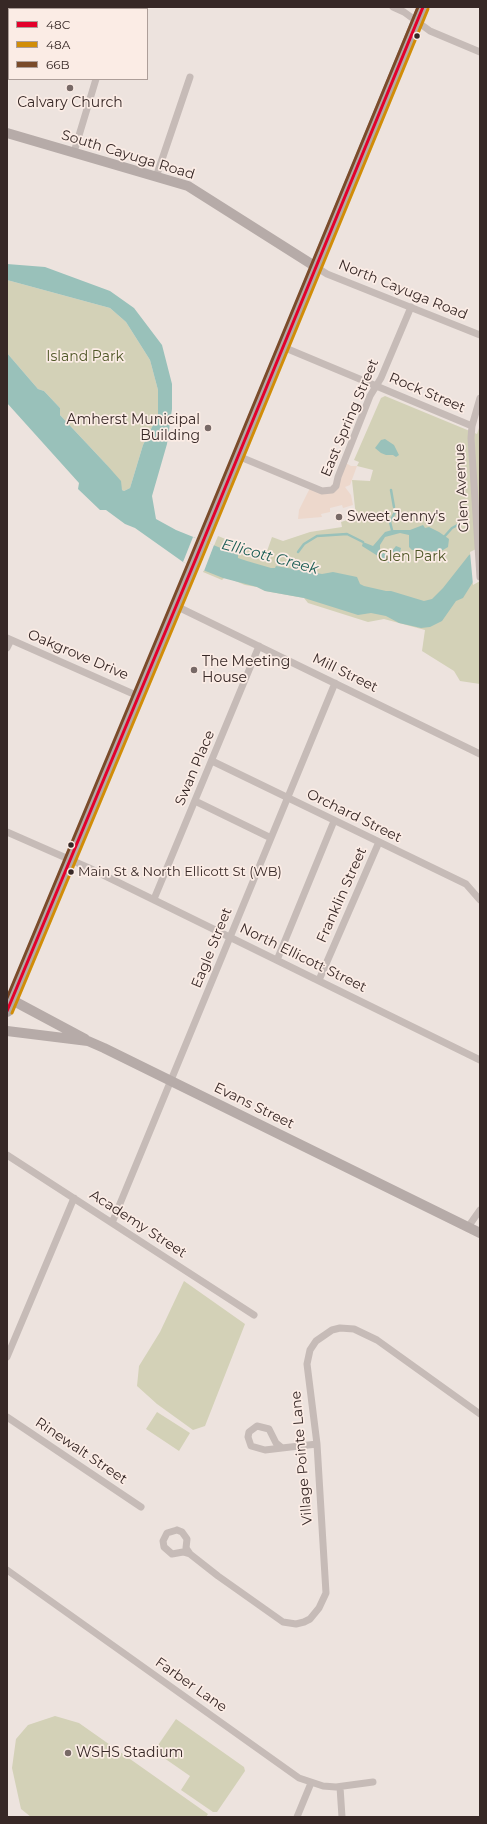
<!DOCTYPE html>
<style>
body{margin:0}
#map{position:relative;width:487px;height:1824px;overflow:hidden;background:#ede3de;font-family:Montserrat,sans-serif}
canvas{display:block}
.frame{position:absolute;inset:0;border:8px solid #372826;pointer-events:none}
.legend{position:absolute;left:8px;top:8px;width:140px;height:72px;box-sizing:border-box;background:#fbece5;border:1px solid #ad9e99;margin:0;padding:5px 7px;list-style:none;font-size:12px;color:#372826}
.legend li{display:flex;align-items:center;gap:8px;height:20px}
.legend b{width:20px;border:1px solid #ad9e99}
</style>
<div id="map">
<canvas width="487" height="1824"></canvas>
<div class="frame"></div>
<ul class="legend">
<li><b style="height:5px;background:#e4002b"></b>48C</li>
<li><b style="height:5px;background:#d18d08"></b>48A</li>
<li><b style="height:5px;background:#7a4b2a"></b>66B</li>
</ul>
</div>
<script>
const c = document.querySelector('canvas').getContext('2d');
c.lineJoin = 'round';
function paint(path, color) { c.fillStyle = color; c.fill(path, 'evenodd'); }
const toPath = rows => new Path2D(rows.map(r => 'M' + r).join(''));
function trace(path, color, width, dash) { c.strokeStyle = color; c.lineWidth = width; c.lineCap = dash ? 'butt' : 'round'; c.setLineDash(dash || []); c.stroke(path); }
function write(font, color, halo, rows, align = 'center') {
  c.font = font + ' Montserrat,sans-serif'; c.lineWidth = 3.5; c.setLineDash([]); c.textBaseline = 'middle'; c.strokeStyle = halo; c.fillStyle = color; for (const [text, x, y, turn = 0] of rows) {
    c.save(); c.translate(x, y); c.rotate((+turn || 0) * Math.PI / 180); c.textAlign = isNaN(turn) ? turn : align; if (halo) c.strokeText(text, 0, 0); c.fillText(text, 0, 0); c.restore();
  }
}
const green = toPath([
 [7,280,110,308,126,322,150,360,158,390,158,415,143,445,130,488,124,491,122,490,106,464,60,415,60,408,44,391,38,389,7,353],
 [385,396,477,434,480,425,480,684,460,681,454,671,422,651,425,630,384,619,368,622,308,603,304,598,265,591,257,587,245,585,225,577,222,580,203,572,218,536,258,552,267,551,272,537,283,541,310,532,342,527,341,522,356,517,352,480,370,481,373,470,357,466,359,462,354,460,381,398],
 [184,1281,245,1324,205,1426,193,1430,157,1404,137,1386,139,1366,160,1332],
 [157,1412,190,1433,179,1451,146,1429],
 [55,1716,79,1723,208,1814,206,1817,31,1817,21,1809,12,1768,16,1739,28,1725],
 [176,1719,244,1767,245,1771,217,1812,213,1812,181,1790,190,1776,154,1751]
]);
const plaza = toPath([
 [344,462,351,466,357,466,350,485,345,487,351,495,353,505,343,508,342,505,330,508,330,512,321,514,322,517,298,519,299,510,311,486,330,491]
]);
const water = toPath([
 [7,264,45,267,110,291,134,308,162,345,172,384,172,409,167,444,152,496,156,519,176,530,238,555,238,558,247,561,271,568,275,568,276,566,322,574,333,572,357,577,360,584,364,586,386,591,391,591,424,601,432,599,443,588,469,555,480,549,480,579,473,582,463,598,456,601,442,621,430,627,421,628,399,623,386,616,371,613,358,615,304,598,265,591,257,587,223,578,183,562,135,528,125,524,106,510,100,510,78,489,79,483,7,403,7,353,38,389,44,391,60,408,60,415,106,464,121,481,122,490,124,491,130,488,143,445,158,415,158,390,150,360,126,322,110,308,7,280],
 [385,439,394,445,399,455,396,457,393,455,386,455,381,453,375,448,381,440],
 [423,525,425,528,429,527,439,532,449,539,448,547,438,553,424,550,419,551,412,550,409,547,409,535,400,533,385,537,380,545,380,551,385,554,392,551,396,546,401,548,399,556,396,561,389,563,362,546,363,542,373,546,385,532,392,530,410,530]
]);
const pier = toPath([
 [193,537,214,545,204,571,183,562],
 [480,547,480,581,473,585,470,552]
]);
const stream = toPath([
 [391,490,394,507],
 [392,530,390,522,395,512],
 [444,537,452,528,463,522],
 [298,552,304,544,317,536,347,534,363,542]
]);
const street = toPath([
 [75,7,81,9],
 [393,7,404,12,430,31,480,52],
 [116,9,117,7],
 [74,152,96,79],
 [156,177,190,77],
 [316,267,327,274,480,335],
 [283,347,472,426],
 [480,398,472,426,471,438,480,577],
 [238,456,322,491,332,490,336,486,338,477,370,396,381,378,411,307],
 [176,606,480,754],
 [7,638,138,696],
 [7,648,11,640],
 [212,761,466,884,480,900],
 [195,801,271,838],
 [7,832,89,868,480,1060],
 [154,899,259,646],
 [277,960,334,821],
 [319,980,379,842],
 [7,1155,254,1315],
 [112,1223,335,683],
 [468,1227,480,1210],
 [7,1357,74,1198],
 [7,1417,141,1507],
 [282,1448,265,1450,251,1446,248,1437,249,1432,257,1426,269,1429,276,1443,282,1448,317,1444],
 [177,1530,182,1532,187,1539,186,1548,190,1554,183,1552,172,1554,164,1547,163,1541,167,1533,177,1530],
 [190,1554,218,1576,283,1622,296,1624,304,1622,310,1619,319,1608,326,1593,317,1444,307,1364,310,1350,316,1341,332,1330,340,1328,354,1329,377,1340,480,1414],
 [7,1570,299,1778,323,1786,336,1787,373,1782],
 [340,1787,342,1817],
 [297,1817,311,1783]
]);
const secondary = toPath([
 [7,133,188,186,316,267],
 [12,1000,85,1039],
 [7,1031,88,1041,104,1048,480,1233]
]);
const primary = toPath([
 [7,1011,197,556,423,7]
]);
const bus1 = toPath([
 [7,1011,197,556,423,7]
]);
const bus2 = toPath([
 [12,1013,202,558,428,9]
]);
const bus3 = toPath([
 [7,998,192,554,418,7]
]);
const markers = [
 [417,36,3.5,"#372826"],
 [70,88,4,"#776966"],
 [208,428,4,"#776966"],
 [339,517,4,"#776966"],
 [194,670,4,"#776966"],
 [71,845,3.5,"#372826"],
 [71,872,3.5,"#372826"],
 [68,1753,4,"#776966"]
];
const busNames = [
 ["Main St & North Ellicott St (WB)",78,872]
];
const poiNames = [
 ["Calvary Church",70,103,"center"],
 ["Amherst Municipal",200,420,"right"],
 ["Building",200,436,"right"],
 ["Sweet Jenny's",347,517],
 ["The Meeting",202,662],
 ["House",202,678],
 ["WSHS Stadium",76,1753]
];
const streetNames = [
 ["South Cayuga Road",128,155,17],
 ["North Cayuga Road",403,290,22],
 ["Rock Street",427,393,23],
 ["East Spring Street",350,418,-67],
 ["Glen Avenue",462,488,-93],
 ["Oakgrove Drive",78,655,23],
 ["Mill Street",345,673,26],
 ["Swan Place",195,768,-67],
 ["Orchard Street",354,816,26],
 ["Franklin Street",342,895,-66],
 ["Eagle Street",212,948,-68],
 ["North Ellicott Street",303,958,26],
 ["Evans Street",254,1106,26],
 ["Academy Street",138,1224,33],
 ["Rinewalt Street",81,1451,34],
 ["Village Pointe Lane",302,1458,-95],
 ["Farber Lane",191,1685,35]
];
const parkNames = [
 ["Island Park",85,357],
 ["Glen Park",412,557]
];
const waterNames = [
 ["Ellicott Creek",270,557,15]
];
paint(green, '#d3d1b7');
paint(plaza, '#edd8cc');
paint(water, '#99c1ba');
paint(pier, '#ede3de');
trace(stream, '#99c1ba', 2.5);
trace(street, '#c6bbb7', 7);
trace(secondary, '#b6aba8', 10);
trace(primary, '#b4aaa7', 12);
trace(bus1, '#e4002b', 3);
trace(bus2, '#d18d08', 3);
trace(bus3, '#7a4b2a', 3);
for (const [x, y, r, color] of markers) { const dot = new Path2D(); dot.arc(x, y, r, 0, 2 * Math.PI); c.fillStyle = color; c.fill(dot); trace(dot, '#fbece5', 1.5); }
write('13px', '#372826', '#fbece5', busNames, 'left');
write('14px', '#372826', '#fbece5', poiNames, 'left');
write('14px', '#372826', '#fbece5', streetNames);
write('14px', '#4f5727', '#fbece5', parkNames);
write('italic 15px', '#185c53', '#fbece5', waterNames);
</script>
